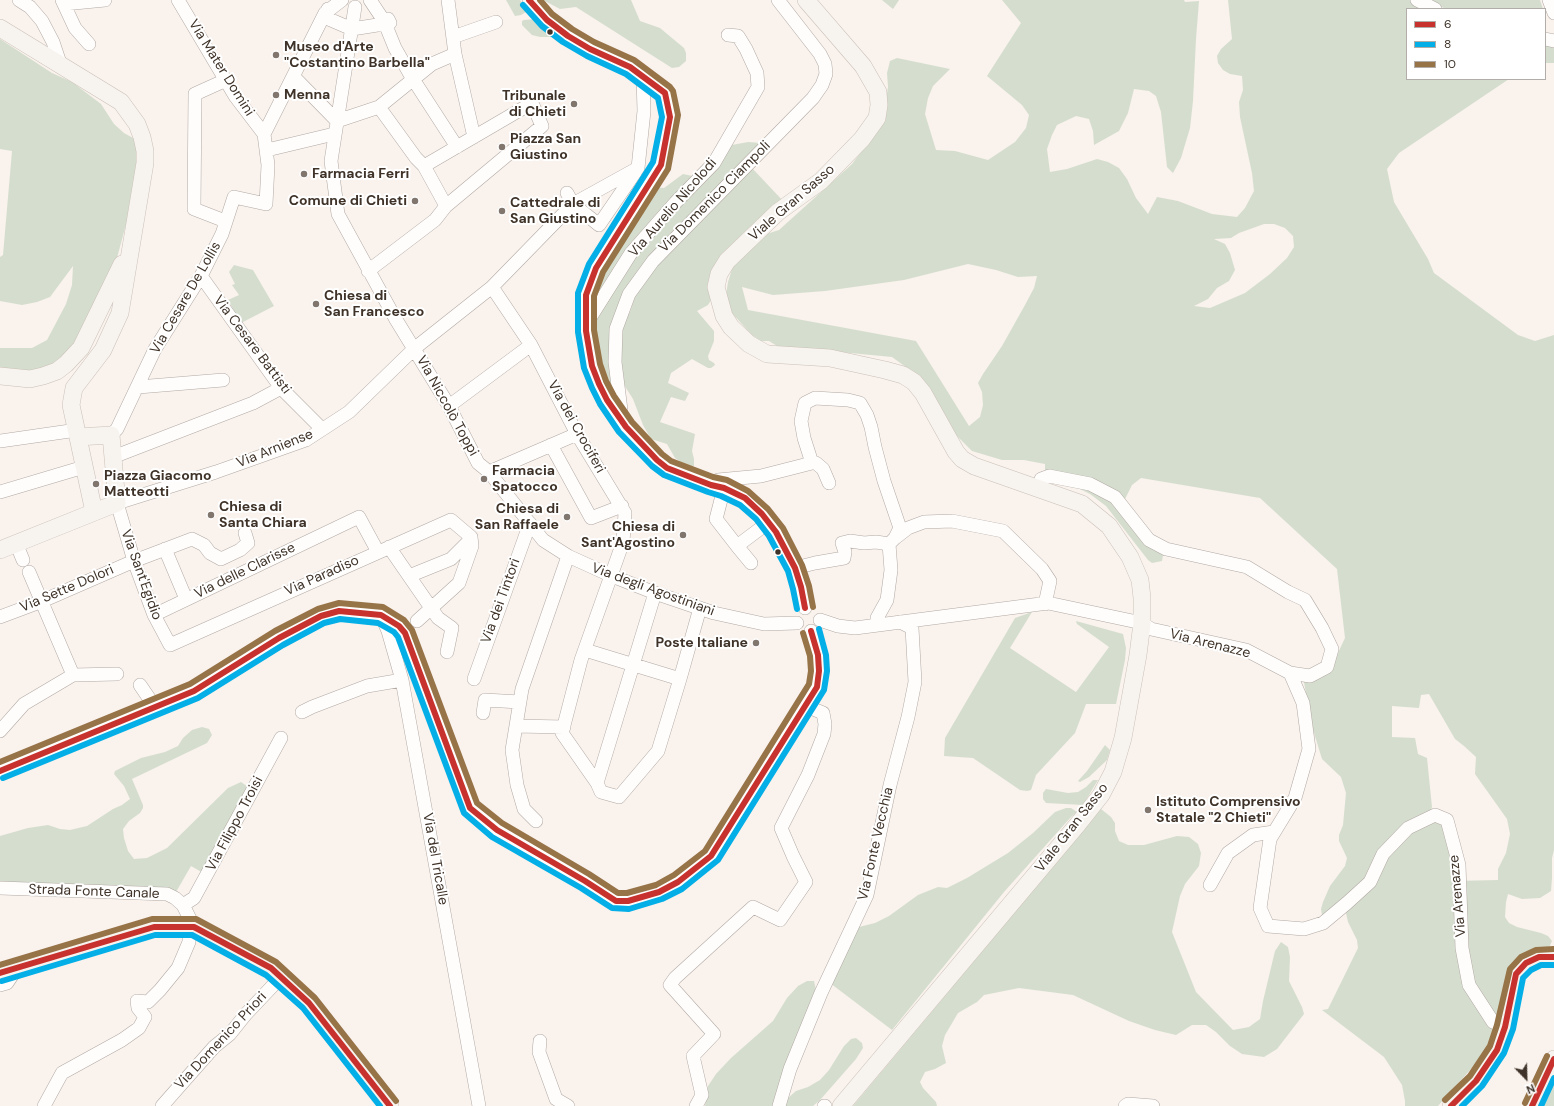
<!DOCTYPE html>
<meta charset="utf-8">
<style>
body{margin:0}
#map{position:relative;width:1554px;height:1106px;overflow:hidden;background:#f9f2ed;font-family:"DM Sans",sans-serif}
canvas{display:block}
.legend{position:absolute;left:1406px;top:8px;width:140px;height:72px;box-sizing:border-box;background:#fff;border:1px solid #b2ada9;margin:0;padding:5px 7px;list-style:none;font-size:12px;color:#3f3329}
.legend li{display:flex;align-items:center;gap:8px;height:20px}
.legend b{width:20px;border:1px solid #b2ada9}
.north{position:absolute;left:1506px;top:1058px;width:40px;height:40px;-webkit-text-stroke:3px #fff;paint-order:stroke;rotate:157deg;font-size:11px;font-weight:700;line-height:16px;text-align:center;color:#3f3329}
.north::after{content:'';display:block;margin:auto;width:14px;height:18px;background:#3f3329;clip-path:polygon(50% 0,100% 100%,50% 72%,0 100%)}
</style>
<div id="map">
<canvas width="1554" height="1106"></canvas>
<ul class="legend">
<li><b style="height:5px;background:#c8322e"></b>6</li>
<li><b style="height:5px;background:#03afe6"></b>8</li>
<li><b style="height:5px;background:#977348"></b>10</li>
</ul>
<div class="north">N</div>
</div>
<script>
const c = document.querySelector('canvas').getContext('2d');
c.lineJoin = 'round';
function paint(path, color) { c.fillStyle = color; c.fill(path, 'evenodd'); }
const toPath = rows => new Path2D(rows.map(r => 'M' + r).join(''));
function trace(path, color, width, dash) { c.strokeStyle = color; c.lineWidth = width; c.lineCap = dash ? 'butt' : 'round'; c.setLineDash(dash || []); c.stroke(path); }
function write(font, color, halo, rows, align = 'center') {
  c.font = font + ' "DM Sans",sans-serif'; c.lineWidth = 4; c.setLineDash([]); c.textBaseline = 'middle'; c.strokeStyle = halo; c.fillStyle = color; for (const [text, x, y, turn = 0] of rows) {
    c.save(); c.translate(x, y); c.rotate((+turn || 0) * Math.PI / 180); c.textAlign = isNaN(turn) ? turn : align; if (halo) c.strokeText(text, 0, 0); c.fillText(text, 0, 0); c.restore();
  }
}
const green = toPath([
 [506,0,520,0,526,8,526,12,521,15,515,16],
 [543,0,631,0,640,21,660,28,684,48,686,53,686,61,679,67,672,68,576,7,560,9],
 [882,0,899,0,893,9],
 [1002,0,1184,0,1185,2,1199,1,1196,39,1193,101,1190,128,1181,158,1173,173,1167,167,1161,112,1156,96,1149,91,1134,89,1128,113,1119,131,1094,145,1093,131,1089,119,1076,116,1057,125,1052,135,1047,149,1050,172,1067,169,1097,159,1108,162,1119,168,1127,179,1136,198,1148,214,1157,197,1178,201,1212,214,1237,217,1245,208,1254,191,1252,173,1240,117,1239,102,1243,90,1242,76,1230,74,1223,70,1218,63,1217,56,1221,49,1232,39,1228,0,1410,0,1428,9,1407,9,1407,79,1509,79,1399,153,1387,169,1394,202,1428,259,1434,273,1518,335,1535,341,1554,335,1554,850,1552,858,1552,878,1551,891,1540,898,1522,899,1508,894,1506,902,1505,917,1509,923,1517,927,1541,933,1548,936,1552,941,1548,950,1534,955,1502,1013,1487,1051,1438,1106,1405,1106,1405,1101,1402,1085,1384,1057,1322,1010,1328,1009,1358,948,1357,940,1348,922,1346,913,1348,905,1410,830,1436,820,1443,824,1451,846,1454,881,1498,880,1498,869,1506,853,1510,834,1507,819,1475,774,1476,757,1464,746,1455,739,1429,694,1421,695,1419,708,1392,706,1392,737,1415,738,1418,754,1427,758,1432,807,1430,815,1409,826,1372,875,1325,919,1322,915,1321,909,1323,902,1330,886,1345,866,1347,858,1339,841,1339,835,1343,825,1346,793,1341,777,1322,759,1311,723,1304,682,1328,674,1345,638,1337,569,1260,498,1141,478,1132,485,1125,499,1129,515,1163,555,1162,561,1152,563,1148,560,1106,506,1090,494,1045,472,1045,464,1024,460,1002,460,972,451,954,433,921,378,892,357,777,346,769,341,761,341,752,335,730,311,726,295,728,282,733,266,754,238,779,230,852,164,882,124,888,87,887,73,890,61,897,58,950,69,933,86,928,98,925,114,936,150,955,151,988,160,1015,142,1026,128,1029,115,1022,105,987,76,1021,23],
 [1264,224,1274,224,1285,228,1293,236,1294,247,1287,258,1270,274,1245,293,1210,308,1194,306,1208,299,1217,288,1229,281,1235,270,1230,253,1225,244,1214,239,1231,238,1239,233],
 [968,264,996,270,1018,277,1037,276,1034,288,1025,305,1002,346,983,374,978,383,982,392,983,405,980,417,969,426,916,341,748,310,742,287,773,295,825,291,904,280],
 [1427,0,1540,0,1543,9,1446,9],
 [535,19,553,31,551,37,540,37,532,35,522,25,522,21,524,20],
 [0,39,52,73,72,82,101,104,114,124,124,133,133,138,139,148,129,213,117,258,78,342,59,362,43,369,16,372,0,371,0,348,32,348,47,340,66,304,72,285,73,266,50,297,37,302,22,305,0,301,0,257,3,255,12,151,0,149],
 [1545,45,1554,45,1554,63,1545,63],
 [748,142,761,143,624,291,610,329,609,363,613,393,606,391,595,363,590,312,594,292,619,240,654,187,664,188,683,174,697,177,717,165,732,145],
 [751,167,785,203,739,244,711,300,708,305,697,311,714,331,714,341,708,356,709,360,714,363,715,365,711,368,708,368,692,359,671,373,668,383,689,393,685,401,671,397,660,422,695,434,692,451,694,459,694,466,686,466,675,458,667,444,651,439,643,425,633,399,621,380,619,329,630,312,637,291,642,281],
 [234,265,253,270,274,306,241,323,228,300,239,295,232,285,235,284,229,272],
 [1032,612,1010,648,1076,692,1109,647,1077,624,1076,621,1123,634,1126,648,1125,660,1116,704,1086,704,1075,733,1036,775,1031,790,1027,791,1020,790,973,758,944,756,945,738,1015,618],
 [202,727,209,729,212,735,207,743,132,779,143,805,143,808,140,813,129,821,123,829,124,838,128,851,134,859,147,858,167,848,228,788,241,782,251,789,205,874,191,866,176,892,0,887,0,836,28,828,48,825,60,829,70,830,87,826,113,809,122,805,130,799,124,786,114,774,115,771,141,758,165,752,178,746,183,738,192,730],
 [1105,745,1110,750,1107,760,1089,777,1080,782,1078,781,1087,771],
 [1093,780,1098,780,1083,805,1046,803,1043,799,1043,793,1046,789,1068,793,1078,792,1086,787],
 [1066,808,1071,808,1077,812,1071,817,1004,892,892,1030,830,983,856,930,859,927,875,923,889,916,918,895,938,887,947,888,967,878,1008,853,1033,833,1055,812],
 [1101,809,1111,817,1115,823,1115,831,1119,841,1128,845,1144,845,1177,836,1189,837,1198,844,1201,853,1199,866,1185,884,1180,896,1172,932,1196,992,1233,1030,1249,1027,1260,1019,1263,1001,1275,951,1281,942,1288,947,1290,957,1289,981,1302,1007,1304,1014,1277,1049,1264,1057,1242,1054,1230,1046,1216,1032,1206,1025,1192,1025,1176,1035,1155,1030,1129,1021,1073,995,1019,988,984,995,977,1002,958,1013,945,1035,942,1046,946,1063,935,1069,925,1072,920,1082,923,1088,936,1102,937,1106,853,1106],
 [807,981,814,981,816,990,774,1106,705,1106,708,1086,716,1074,731,1058,773,1021,787,998,798,986],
 [856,1038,862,1043,863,1048,856,1059,820,1100,813,1106,784,1106,788,1098,796,1091,808,1087,820,1080,829,1070,844,1046,851,1039],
 [1554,1070,1554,1106,1540,1106]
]);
const minor = toPath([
 [19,0,30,7,42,21,53,42,60,63],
 [62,0,75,28,89,44],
 [178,0,235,96,264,134],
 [370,0,384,21,395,48,411,76,457,147],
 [448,0,455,54,474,137],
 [529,0,547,20,568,36,590,49,630,67,665,93,670,117,661,165,596,268,586,295,586,331,592,366,599,384,607,400,626,427,657,460,667,468,711,485,724,488,745,498,762,514,776,532,795,568,801,587,805,608],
 [1417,0,1435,9],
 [1549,0,1554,13],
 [64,4,105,0],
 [355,7,331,161,338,214,395,318,449,406,478,463,489,472,543,540,568,556,612,576,655,593,714,613,764,624,797,623],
 [328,9,324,17,352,29,390,23,388,19],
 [453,37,496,22],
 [1545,39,1554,41],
 [294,77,337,121],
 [337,121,379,107],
 [267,150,334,134],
 [567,193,573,204,599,225,636,171],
 [446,206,424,166,416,158,379,107,432,64,455,54],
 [225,221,194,209,195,94,226,80],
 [368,271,435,220,446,206,542,126,532,103,424,166],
 [201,276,281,388,322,429],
 [492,287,531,345,577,434,625,513,623,542,581,660,562,733,597,783,601,792,619,797,658,751,680,679,700,608],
 [586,320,590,318,631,253,675,203,714,163,758,87,757,73,746,49,738,36,728,35],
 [138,387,223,380],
 [449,406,531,345],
 [619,417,621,410,615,362,616,329,629,294,653,261,813,98,822,85,826,74,825,64,820,54,778,0],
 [111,435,117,429,155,349,201,276,222,234,234,197,266,204,268,165,264,134,325,13,342,0],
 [0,441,77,430],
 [551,445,591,518,622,506],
 [113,457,253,403,281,388],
 [812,463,816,463,823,469,829,483],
 [489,472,577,434],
 [711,485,718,480,761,476,812,463,804,438,801,421,805,403,815,398,848,400,860,403,867,415,871,427,875,447,884,481,900,528,895,538,889,544],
 [724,488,716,519,737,546,769,522],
 [1038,489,1041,479,1049,476,1090,484,1115,497,1149,540,1166,549,1247,567,1288,592,1305,600,1322,628,1332,649,1327,667,1310,676,1290,673],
 [0,492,84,467],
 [471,537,451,520,170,645,154,615,134,561,117,503,216,472,306,440,349,412,415,348,492,287,573,204,638,168,644,111,643,77],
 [895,538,908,528,924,522,952,521,1003,531,1042,569,1050,581,1045,604],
 [16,543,23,560],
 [737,546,751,563],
 [389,547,409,576],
 [165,549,186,599],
 [795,568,815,563,844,558,845,552,842,543,850,541,864,543,876,542,889,544,891,570,887,600,877,618,877,625],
 [29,572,73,675],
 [154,615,359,517,378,552],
 [381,615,388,631,402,680,479,1106],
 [0,617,40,602,134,561,192,539,204,545,210,553,221,559,240,550,248,543,245,533],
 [820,620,838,626,855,628,1048,603,1142,623,1151,629,1246,650,1290,673,1303,703,1309,749,1295,798,1270,839,1260,908,1268,926,1304,929,1323,923,1347,903,1370,882,1383,854,1408,828,1435,815,1447,820,1459,865,1462,948,1469,985,1493,1022,1505,1027],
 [417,621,459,583,472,546,471,537],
 [585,650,680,679],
 [447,652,452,628,438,618,409,576,451,559,468,542,471,537],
 [73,675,117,674],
 [474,679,530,523],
 [140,685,155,707],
 [302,712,312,707,367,686,402,680],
 [483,713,485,700,520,702],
 [516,726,564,727],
 [0,731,24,704,73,675],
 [0,771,194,691,279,638,321,616,339,611,360,612,381,615,399,626,405,633,470,808,497,830,585,881,616,901,628,901,659,892,678,882,711,856,817,687,819,671,818,655,811,631],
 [597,783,655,593],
 [536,821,524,809,517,785,512,750,522,689,568,556],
 [1210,885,1228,853,1253,835,1274,832],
 [0,888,167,894,175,898,183,905,194,927],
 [183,905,194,898,281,738],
 [0,985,7,983,17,968],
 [540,1041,539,1052,556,1099,568,1106],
 [44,1106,62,1073,122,1040,139,1028,145,1017,138,1008,137,1001,148,1002,160,990,178,968,189,942,190,927],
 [162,1106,214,1047,230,1034,246,1014,281,977],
 [696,1106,702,1095,693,1056,714,1034,670,985,675,978,753,907,780,920,806,882,793,856,781,828,808,775,824,734,825,724,823,713,806,706],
 [779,1106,790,1069,821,993,867,895,890,785,908,717,915,682,912,628,900,622],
 [824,1106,825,1106],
 [1125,1106,1128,1104,1153,1106]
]);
const major = toPath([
 [806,0,863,66,878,92,879,105,877,118,862,139,821,181,778,212,727,261,719,274,716,287,724,316,731,327,749,344,767,354,830,358,885,370,903,375,914,382,923,393,956,452,962,459,974,466,1082,504,1109,526,1130,557,1140,580,1142,598,1142,623,1138,655,1123,738,1113,772,1101,795,1078,824,841,1106],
 [0,28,121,102,137,124,142,137,145,151,145,163,120,313,103,350,74,388,71,405,94,512],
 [0,376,30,379,43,376,57,371,66,364,81,348,122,264],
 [0,550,117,503,111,435,78,437],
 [0,973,154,927,194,927,271,968,309,1003,390,1106],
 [1451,1106,1476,1081,1497,1050,1505,1027,1516,974,1526,963,1539,957,1554,957],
 [1532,1106,1554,1059]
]);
const bus1 = toPath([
 [529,0,547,20,568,36,590,49,630,67,665,93,670,117,661,165,596,268,586,295,586,331,592,366,599,384,607,400,626,427,657,460,667,468,711,485,724,488,745,498,762,514,776,532,795,568,801,587,805,608],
 [0,771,194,691,279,638,321,616,339,611,381,615,399,626,405,633,470,808,497,830,585,881,616,901,628,901,659,892,678,882,711,856,817,687,819,671,818,655,811,631],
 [0,973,154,927,194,927,271,968,309,1003,390,1106],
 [1451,1106,1476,1081,1497,1050,1505,1027,1516,974,1526,963,1539,957,1554,957],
 [1532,1106,1554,1059]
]);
const bus2 = toPath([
 [523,5,542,26,563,42,587,56,626,74,658,98,662,117,653,162,589,264,578,293,578,332,584,368,592,388,600,404,619,432,652,466,664,475,708,492,721,496,740,505,756,519,769,536,788,571,793,589,797,609],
 [3,778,198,698,283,645,324,623,340,619,378,623,394,632,398,637,464,813,492,837,581,888,612,908,629,909,662,899,682,889,718,860,824,690,827,671,826,655,819,629],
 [2,981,155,935,192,935,266,975,303,1008,380,1106],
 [1462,1106,1482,1086,1504,1053,1513,1029,1523,978,1531,970,1541,965,1554,965],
 [1541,1106,1554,1078]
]);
const bus3 = toPath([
 [540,0,552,14,572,29,594,42,634,60,670,87,673,91,678,115,668,169,603,272,594,296,594,330,600,364,606,381,614,396,632,422,662,454,671,461,713,477,727,480,748,491,768,509,783,528,802,565,809,586,813,607],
 [0,762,190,684,275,631,318,609,339,603,383,607,404,620,412,630,477,803,502,823,589,874,618,893,627,893,656,885,674,875,705,851,809,684,811,671,810,656,803,633],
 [0,965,152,919,196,919,276,962,315,998,396,1101],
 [1445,1100,1470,1076,1490,1046,1497,1025,1510,969,1521,957,1536,950,1554,949],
 [1525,1103,1547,1056]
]);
const markers = [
 [550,32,3.5,"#3f3329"],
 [276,55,4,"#80766e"],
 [276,95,4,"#80766e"],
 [574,104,4,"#80766e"],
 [502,147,4,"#80766e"],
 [304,174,4,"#80766e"],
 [415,201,4,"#80766e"],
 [502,211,4,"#80766e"],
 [316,304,4,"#80766e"],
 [484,479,4,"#80766e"],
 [96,484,4,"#80766e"],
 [211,515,4,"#80766e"],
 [567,517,4,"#80766e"],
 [683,535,4,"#80766e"],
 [778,552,3.5,"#3f3329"],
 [756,643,4,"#80766e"],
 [1148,810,4,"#80766e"]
];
const poiNames = [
 ["Museo d'Arte",284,47],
 ["\"Costantino Barbella\"",284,63],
 ["Menna",284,95],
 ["Tribunale",566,96,"right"],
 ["di Chieti",566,112,"right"],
 ["Piazza San",510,139],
 ["Giustino",510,155],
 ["Farmacia Ferri",312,174],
 ["Comune di Chieti",407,201,"right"],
 ["Cattedrale di",510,203],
 ["San Giustino",510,219],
 ["Chiesa di",324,296],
 ["San Francesco",324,312],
 ["Farmacia",492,471],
 ["Spatocco",492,487],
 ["Piazza Giacomo",104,476],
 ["Matteotti",104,492],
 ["Chiesa di",219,507],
 ["Santa Chiara",219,523],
 ["Chiesa di",559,509,"right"],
 ["San Raffaele",559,525,"right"],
 ["Chiesa di",675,527,"right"],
 ["Sant'Agostino",675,543,"right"],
 ["Poste Italiane",748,643,"right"],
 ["Istituto Comprensivo",1156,802],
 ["Statale \"2 Chieti\"",1156,818]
];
const streetNames = [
 ["Via Mater Domini",221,68,58],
 ["Via Domenico Ciampoli",715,197,-45],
 ["Viale Gran Sasso",792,203,-41],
 ["Via Aurelio Nicolodi",673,208,-49],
 ["Via Cesare De Lollis",186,298,-60],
 ["Via Cesare Battisti",252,345,53],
 ["Via Niccolò Toppi",447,406,61],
 ["Via dei Crociferi",576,427,61],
 ["Via Arniense",275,449,-22],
 ["Via delle Clarisse",245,571,-26],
 ["Via Sant'Egidio",141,575,70],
 ["Via Paradiso",322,576,-24],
 ["Via Sette Dolori",67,589,-23],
 ["Via degli Agostiniani",653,590,20],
 ["Via dei Tintori",501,601,-70],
 ["Via Arenazze",1210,644,14],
 ["Via Filippo Troisi",235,824,-62],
 ["Viale Gran Sasso",1072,828,-52],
 ["Via Fonte Vecchia",876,844,-77],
 ["Via del Tricalle",435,859,80],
 ["Strada Fonte Canale",94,892,2],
 ["Via Arenazze",1458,896,-95],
 ["Via Domenico Priori",221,1041,-47]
];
paint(green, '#d5dece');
trace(minor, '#b2a9a3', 14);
trace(major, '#cac0b7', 18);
trace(minor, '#fefdfc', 13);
trace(major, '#f7f3ef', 17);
trace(bus1, '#c8322e', 6);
trace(bus2, '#03afe6', 6);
trace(bus3, '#977348', 6);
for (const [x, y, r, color] of markers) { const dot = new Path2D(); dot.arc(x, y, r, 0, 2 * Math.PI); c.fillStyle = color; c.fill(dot); trace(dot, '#fff', 1.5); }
write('bold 14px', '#3f3329', '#fff', poiNames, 'left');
write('14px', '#3f3329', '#fff', streetNames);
</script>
